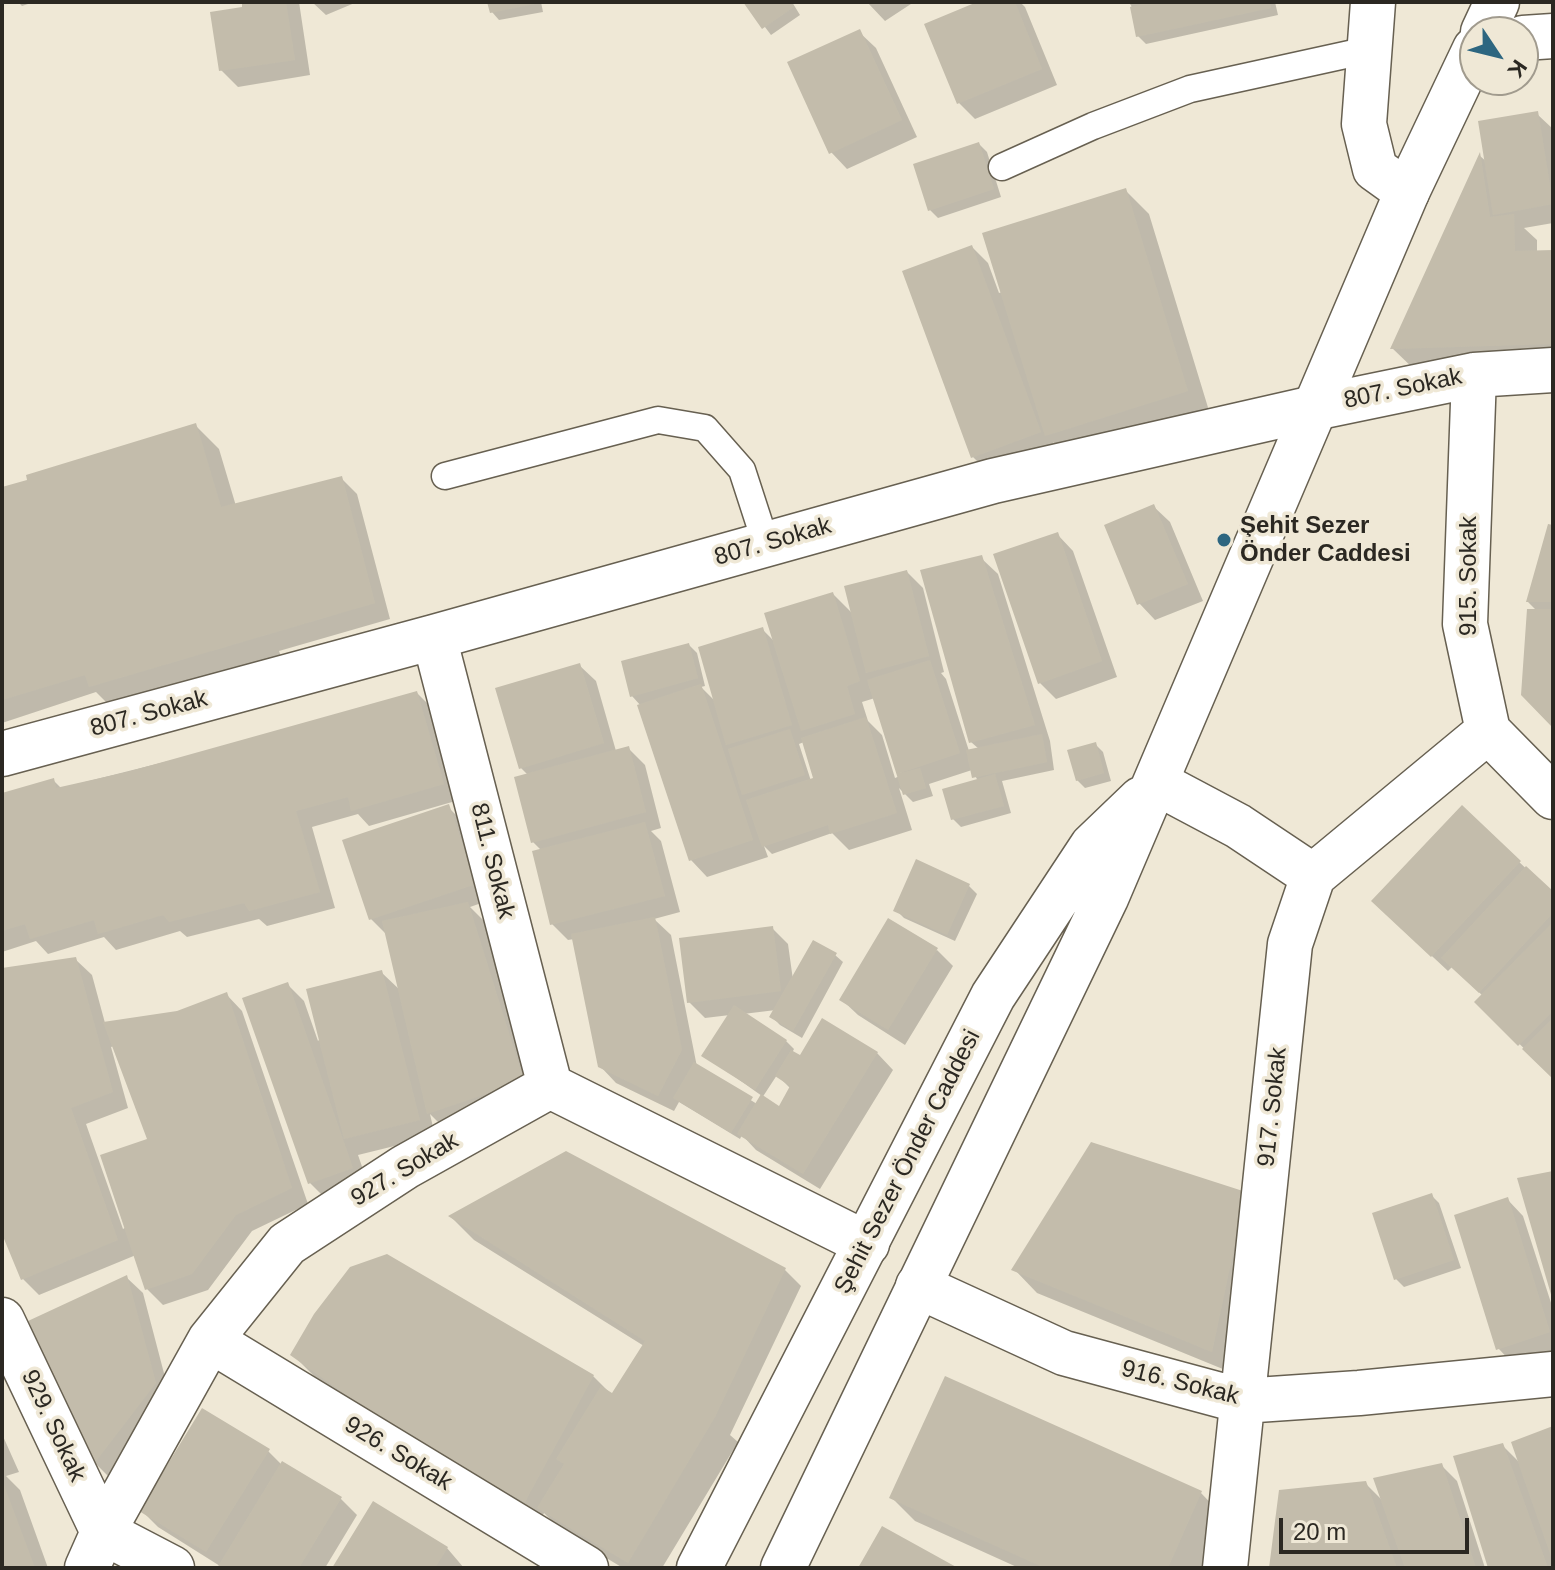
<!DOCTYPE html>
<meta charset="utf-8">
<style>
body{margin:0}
#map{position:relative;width:1555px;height:1570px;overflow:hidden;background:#efe8d6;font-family:Helvetica,sans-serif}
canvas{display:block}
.frame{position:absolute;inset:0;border:4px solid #2b2822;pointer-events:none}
.north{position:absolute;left:1459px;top:16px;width:80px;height:80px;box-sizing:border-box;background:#efe8d6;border:2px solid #a19b8e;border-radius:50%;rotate:125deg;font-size:22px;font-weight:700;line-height:32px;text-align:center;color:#2b2822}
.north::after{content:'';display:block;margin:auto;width:28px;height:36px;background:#2d6680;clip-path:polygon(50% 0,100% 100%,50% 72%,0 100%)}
.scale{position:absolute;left:1279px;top:1518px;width:190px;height:36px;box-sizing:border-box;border:4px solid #2b2822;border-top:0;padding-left:10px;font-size:24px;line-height:28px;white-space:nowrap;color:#2b2822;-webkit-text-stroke:6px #efe8d6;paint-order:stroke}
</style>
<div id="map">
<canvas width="1555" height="1570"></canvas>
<div class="frame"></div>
<div class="north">K</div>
<div class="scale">20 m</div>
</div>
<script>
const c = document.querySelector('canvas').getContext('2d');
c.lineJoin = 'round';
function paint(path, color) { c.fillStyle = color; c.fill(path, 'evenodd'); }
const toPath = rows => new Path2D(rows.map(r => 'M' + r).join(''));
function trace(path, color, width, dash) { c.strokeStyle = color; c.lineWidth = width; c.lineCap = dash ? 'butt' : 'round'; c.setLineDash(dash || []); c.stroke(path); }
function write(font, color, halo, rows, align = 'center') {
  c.font = font + ' Helvetica,sans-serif'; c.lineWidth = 7; c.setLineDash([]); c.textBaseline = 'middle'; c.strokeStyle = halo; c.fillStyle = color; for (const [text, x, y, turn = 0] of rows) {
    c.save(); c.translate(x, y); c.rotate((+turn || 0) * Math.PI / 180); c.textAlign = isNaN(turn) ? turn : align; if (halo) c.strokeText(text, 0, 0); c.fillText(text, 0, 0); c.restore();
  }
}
const shadow = toPath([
 [18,2,34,2,22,6],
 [244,2,299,2,310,75,238,87,221,70,244,9],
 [312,2,357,2,326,15],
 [489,2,541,2,543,12,499,20,492,12],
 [746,2,792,2,800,15,771,35],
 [867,2,914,2,885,21],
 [982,2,1020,2,1025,7,1057,85,975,119,959,103],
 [1127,2,1275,2,1278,15,1146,44,1138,36,1131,5],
 [859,32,876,48,917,137,847,169,831,152],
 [1537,114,1553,129,1553,223,1524,228,1537,240,1537,252,1553,252,1553,368,1416,371,1392,348,1480,156,1487,162],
 [979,144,987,152,1001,197,938,218,930,210],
 [1125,190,1149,214,1210,414,1070,459,1053,442,1056,449,989,473,973,457,972,247,988,263,999,293,1002,292],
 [196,426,219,449,236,506,341,478,357,494,390,619,279,651,282,659,114,710,96,692,2,723,2,490],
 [1153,506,1170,522,1203,601,1155,620,1139,603],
 [1553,528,1553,726,1537,611,1528,602],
 [1057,534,1073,551,1117,677,1056,699,1040,683],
 [981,558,998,574,1050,741,1054,770,1002,781,1011,813,961,827,953,819,978,781,972,770,929,784,933,796,913,802,899,788,912,830,849,850,832,833,772,854,764,846,768,857,707,877,691,860,641,706,632,696,689,645,697,653,705,686,701,687,716,702,762,629,775,642,833,594,854,615,907,572,923,588,944,672,941,673,946,679,969,751,979,749,971,742],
 [875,698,902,775,895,778,882,735,868,721,862,702],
 [804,742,817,785,811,781,799,744],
 [579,665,596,681,616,751,628,748,645,765,661,828,651,831,661,841,680,912,654,919,671,935,697,1067,757,1104,762,1096,704,1055,730,1015,705,1018,689,1002,772,928,788,944,793,980,835,955,843,962,802,1038,780,1025,772,1017,776,1010,743,1014,786,1041,794,1049,792,1053,800,1058,877,1053,893,1070,820,1189,756,1150,742,1135,740,1139,679,1102,674,1111,616,1083,600,1066,574,939,568,940,552,924,542,851,533,842,528,775,521,768],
 [777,1075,791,1089,779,1109,762,1098],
 [417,693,433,709,459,800,369,826,358,814,312,827,335,908,267,926,259,919,187,937,180,931,116,950,104,937,48,954,36,941,2,952,2,795,53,780,61,788,276,734],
 [1095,744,1103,752,1111,781,1085,788,1077,780],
 [448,807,464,823,490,900,470,907,491,928,546,1104,452,1136,430,1114,435,1136,358,1155,368,1184,326,1199,310,1183,287,984,304,1001,318,1041,381,972,401,991,388,936,371,919],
 [1462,808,1553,894,1553,1077,1477,1002,1483,996,1452,967,1448,971,1390,917],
 [969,886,977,894,955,941,904,918,896,910],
 [937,950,953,966,905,1045,858,1015,841,999],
 [75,959,92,975,105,1023,178,1013,226,994,242,1011,308,1204,252,1231,208,1290,163,1305,147,1289,136,1255,39,1295,23,1279,2,1228,2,970],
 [114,1046,149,1141,126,1227,123,1229,86,1124,128,1108,111,1047],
 [1245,1194,1235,1374,1037,1293,1014,1269],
 [1431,1195,1439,1203,1461,1268,1404,1287,1396,1279],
 [1507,1199,1523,1216,1553,1309,1553,1352,1514,1365,1498,1348],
 [451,1217,785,1270,801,1286,730,1435,738,1442,662,1568,623,1568,563,1532,544,1513,542,1517,448,1472,316,1378,293,1355,593,1376,613,1396,644,1346,474,1240],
 [126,1277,143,1293,171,1400,111,1479,95,1463,30,1322],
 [1553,1428,1553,1568,1490,1568,1502,1445,1520,1463],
 [2,1434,19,1472,6,1476,20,1490,48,1568,2,1568],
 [268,1451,282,1465,341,1499,357,1515,325,1568,219,1568,220,1566,158,1527,142,1511],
 [1441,1465,1457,1481,1485,1568,1271,1568,1365,1483,1383,1501],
 [1201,1493,1224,1517,1201,1568,1019,1568,915,1521,891,1497],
 [447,1548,464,1568,335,1568]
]);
const building = toPath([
 [242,2,286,2,295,60,219,71,210,12,242,7],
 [487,2,539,2,539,3,490,13],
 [743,2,791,2,794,7,762,29],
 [977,2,1015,2,1042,69,957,104,924,24],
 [1153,2,1270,2,1271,8,1136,37,1130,7],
 [860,29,902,120,829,154,787,62],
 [1538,111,1553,204,1493,215,1478,121],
 [979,142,994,189,928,211,913,164],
 [1480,152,1490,217,1514,214,1515,251,1553,250,1553,344,1390,349],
 [1126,188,1188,391,1045,436,982,233],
 [972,245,1041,432,971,458,902,271],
 [196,423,221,507,342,476,375,603,89,687,85,675,2,700,2,487,27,480,26,475],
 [1154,504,1188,584,1137,605,1104,525],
 [1548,524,1553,525,1553,602,1526,602],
 [1058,532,1102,661,1038,684,993,554],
 [982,555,1035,725,969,743,920,570],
 [907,570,929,656,866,673,844,586],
 [833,592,860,681,847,686,855,714,801,731,764,613],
 [1527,609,1553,609,1553,728,1521,695],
 [763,627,792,725,726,745,698,647],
 [689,643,698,678,630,697,621,661],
 [930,660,960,753,900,773,920,768,926,788,903,795,867,680],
 [580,663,604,743,519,769,495,688],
 [701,684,753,840,689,861,637,705],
 [417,691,444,784,351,811,348,797,296,811,320,892,249,911,244,903,169,922,163,915,98,934,94,920,30,939,25,924,2,931,2,793,54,778,56,788,127,772],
 [866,717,897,813,830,834,828,825,762,847,746,800,813,778,801,738],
 [790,729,805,775,742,795,728,749],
 [1042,734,1047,762,972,778,966,750],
 [1096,742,1104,773,1076,781,1067,750],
 [629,746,646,812,531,843,514,777],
 [995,774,1004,806,951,820,942,789],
 [449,804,476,884,369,920,342,840],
 [1462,805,1521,861,1431,957,1371,901],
 [645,822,665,896,550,925,532,851],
 [916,859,970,884,947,935,893,911],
 [1526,866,1553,891,1553,913,1479,993,1441,958],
 [468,902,524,1081,427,1114,382,921],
 [655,917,682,1050,658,1096,598,1067,571,934],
 [888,918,938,948,888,1030,839,1000],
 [1553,922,1553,1011,1518,1046,1474,1002],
 [773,926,781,991,687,1003,679,938],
 [813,940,837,953,793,1031,769,1017],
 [76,957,113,1092,71,1108,118,1240,21,1280,2,1234,2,968],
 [382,970,420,1120,344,1139,306,989],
 [288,982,353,1168,308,1184,242,998],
 [227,992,292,1188,236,1215,192,1274,145,1290,100,1155,147,1139,103,1022,177,1011],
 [734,1005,787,1040,755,1090,701,1056],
 [822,1018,878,1052,803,1174,737,1134,761,1094,779,1106,790,1086,775,1076,791,1050,800,1055],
 [1553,1018,1553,1079,1522,1049],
 [694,1062,753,1097,731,1133,673,1098],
 [1091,1142,1246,1192,1212,1352,1011,1270],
 [566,1151,786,1268,715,1417,628,1563,537,1508,564,1464,556,1459,601,1386,612,1393,645,1341,448,1216],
 [1553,1171,1553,1298,1552,1298,1517,1178],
 [1432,1193,1454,1260,1394,1280,1372,1213],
 [1508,1197,1550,1332,1496,1350,1454,1215],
 [387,1254,594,1375,525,1502,424,1450,290,1355,314,1314,350,1267],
 [127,1275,156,1383,93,1465,28,1321],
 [945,1376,1202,1491,1168,1568,1045,1568,889,1498],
 [202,1408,270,1449,206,1552,139,1511],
 [1553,1426,1553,1562,1511,1442],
 [1503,1443,1548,1568,1488,1568,1453,1456],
 [282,1461,342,1497,299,1568,217,1568],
 [1442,1463,1476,1568,1405,1568,1373,1478],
 [2,1480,35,1568,2,1568],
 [1366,1481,1397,1568,1269,1568,1279,1490],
 [373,1501,448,1547,435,1568,332,1568],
 [882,1526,958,1568,858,1568]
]);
const service = toPath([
 [1002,167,1093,126,1190,89,1368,50],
 [445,476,658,420,705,428,742,470,766,544]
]);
const minor = toPath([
 [1483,32,1497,2],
 [1523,38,1553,36],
 [1407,192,1475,49],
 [1474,375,1465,624,1488,731,1553,797],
 [434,637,550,1086],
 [2,754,434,637,993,481,1314,408,1474,375,1553,370],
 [1157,783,1238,826,1313,876],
 [918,1286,1064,1353,1242,1401,1359,1393,1553,1374],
 [2,1320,103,1532,172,1568],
 [210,1340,586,1568],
 [87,1568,103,1532,210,1340,287,1244,405,1167,550,1086,867,1244],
 [1225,1568,1290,944,1313,876,1488,731]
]);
const tertiary = toPath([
 [699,1568,993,996,1092,846,1141,799],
 [783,1568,1106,898,1407,192,1375,169,1364,124,1373,2]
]);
const markers = [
 [1224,540,8,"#2d6680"]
];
const streetNames = [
 ["807. Sokak",1403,389,-12],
 ["807. Sokak",773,542,-16],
 ["915. Sokak",1469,576,-90],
 ["807. Sokak",149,714,-15],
 ["811. Sokak",492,861,76],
 ["917. Sokak",1273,1107,-84],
 ["Şehit Sezer Önder Caddesi",908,1162,-63],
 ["927. Sokak",405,1170,-31],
 ["916. Sokak",1180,1383,14],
 ["929. Sokak",53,1426,65],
 ["926. Sokak",398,1454,31]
];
const poiNames = [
 ["Şehit Sezer",1240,526],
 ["Önder Caddesi",1240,554]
];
paint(shadow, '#0003');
paint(building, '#c3bcab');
trace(service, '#676051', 29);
trace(minor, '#676051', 47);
trace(tertiary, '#676051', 47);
trace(service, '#fff', 26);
trace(minor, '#fff', 44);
trace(tertiary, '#fff', 44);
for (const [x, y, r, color] of markers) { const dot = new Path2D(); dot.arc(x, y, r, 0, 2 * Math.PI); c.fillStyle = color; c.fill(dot); trace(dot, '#efe8d6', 3); }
write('24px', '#2b2822', '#efe8d6', streetNames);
write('bold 24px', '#2b2822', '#efe8d6', poiNames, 'left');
</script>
